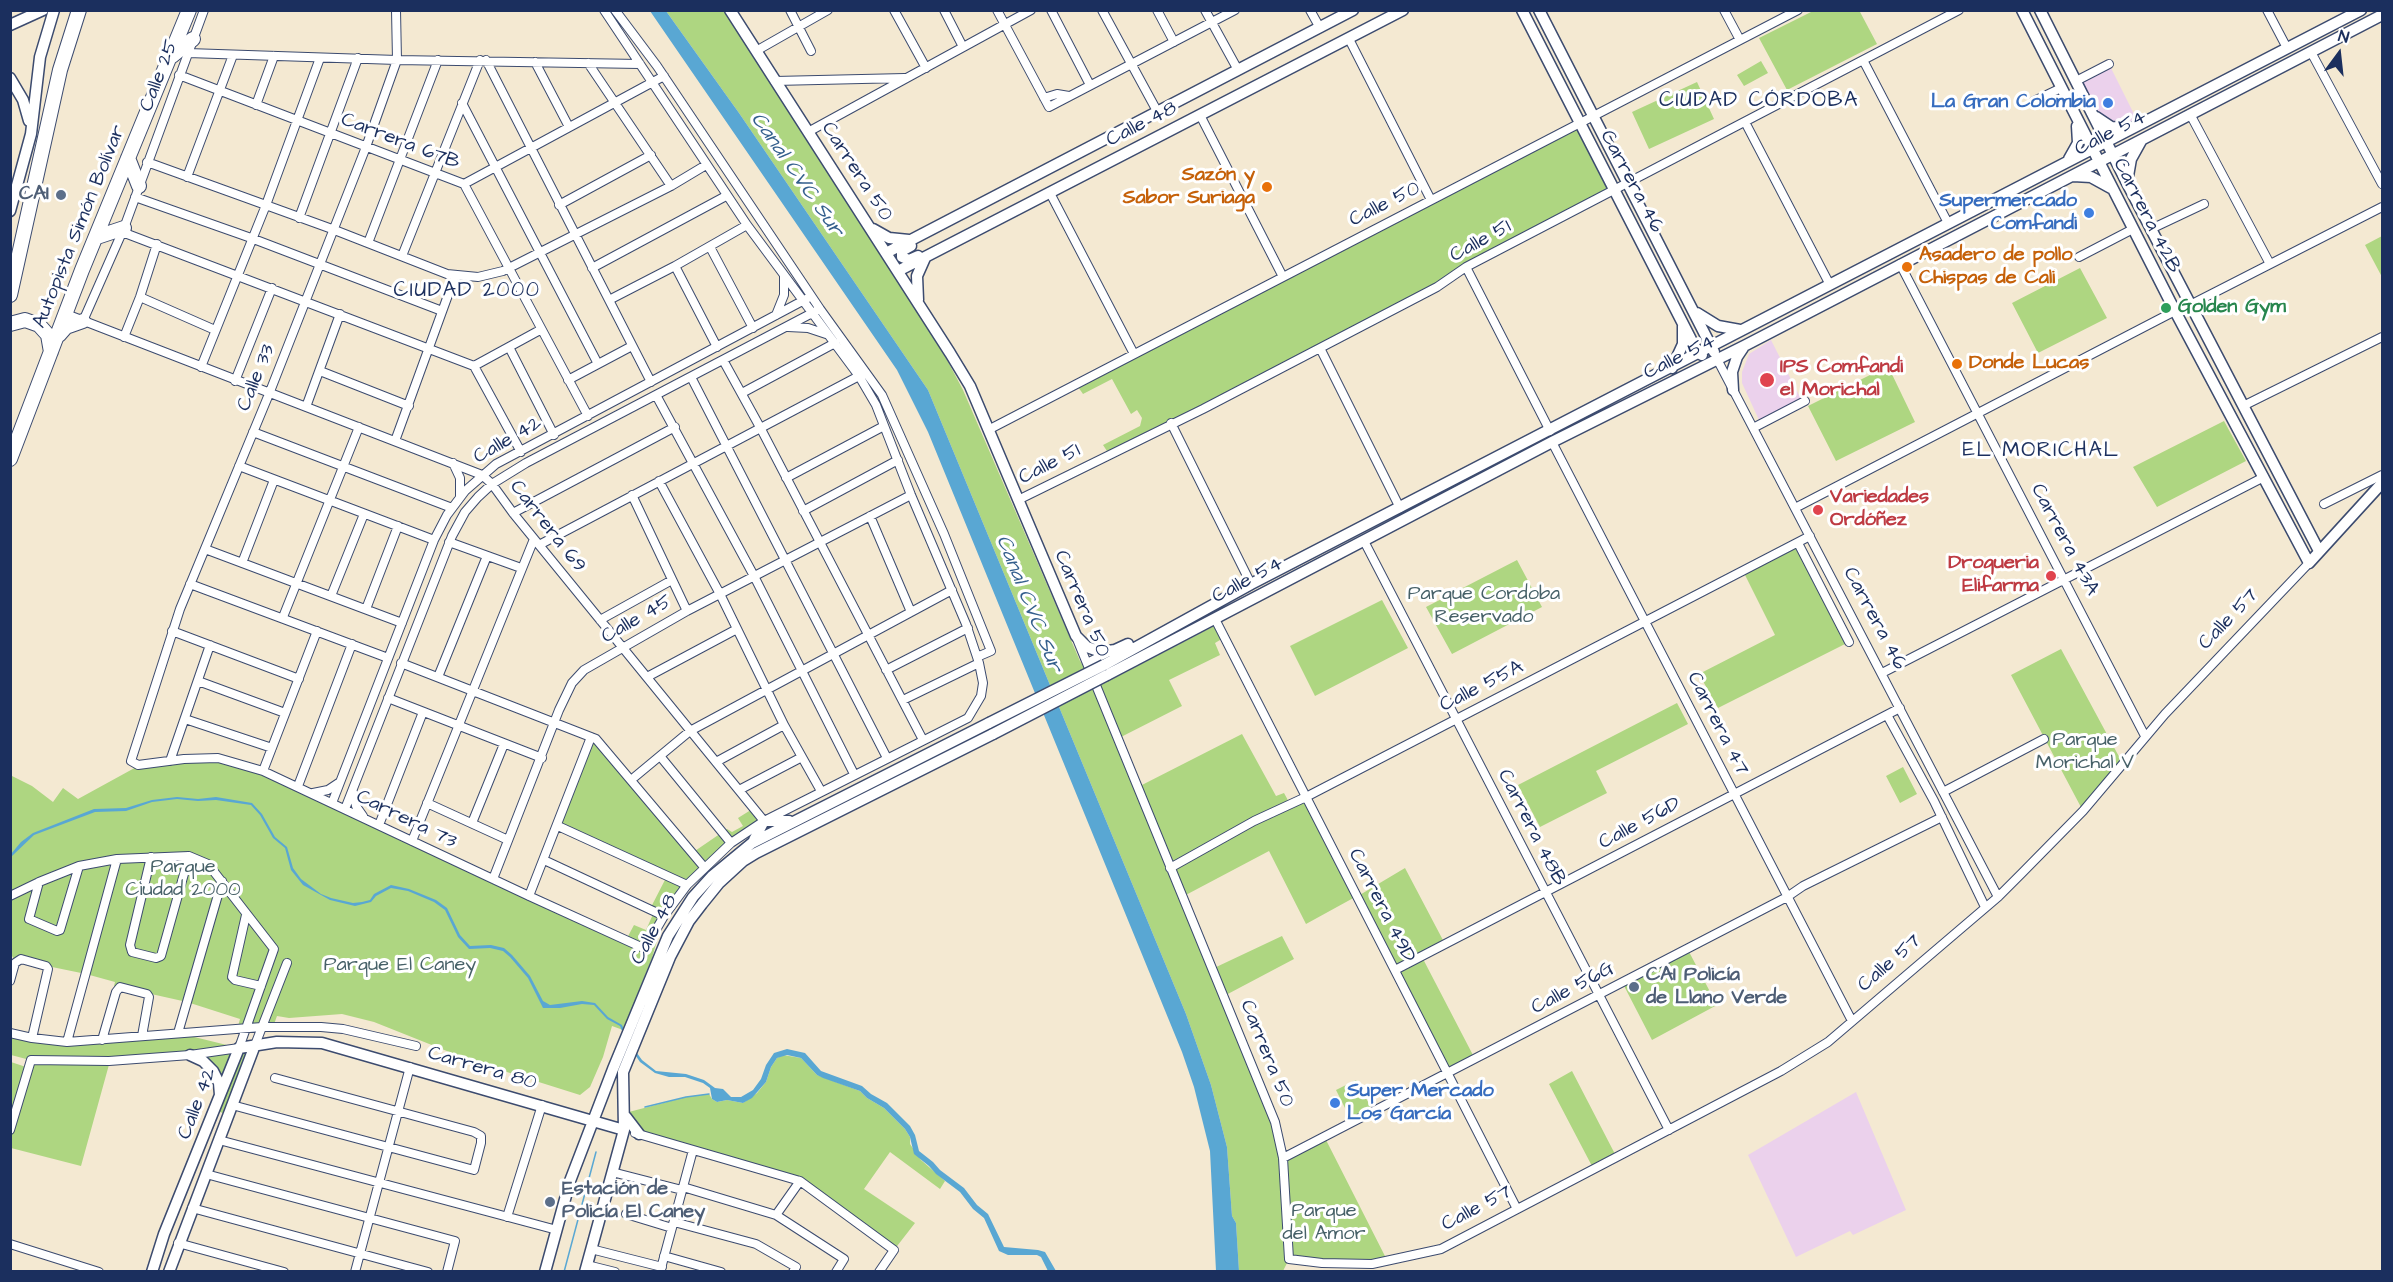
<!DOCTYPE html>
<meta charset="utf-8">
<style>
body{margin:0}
#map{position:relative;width:2393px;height:1282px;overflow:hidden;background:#f4e9d2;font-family:"Architects Daughter",sans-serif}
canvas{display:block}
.frame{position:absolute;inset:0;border:12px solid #1b2f5e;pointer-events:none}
.north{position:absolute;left:2309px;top:24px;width:60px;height:60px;-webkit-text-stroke:4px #fff;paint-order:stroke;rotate:15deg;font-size:16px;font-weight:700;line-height:24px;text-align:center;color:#1b2f5e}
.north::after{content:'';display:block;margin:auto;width:21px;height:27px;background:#1b2f5e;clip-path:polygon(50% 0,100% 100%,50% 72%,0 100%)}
</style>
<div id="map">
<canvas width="2393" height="1282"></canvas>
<div class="frame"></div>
<div class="north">N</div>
</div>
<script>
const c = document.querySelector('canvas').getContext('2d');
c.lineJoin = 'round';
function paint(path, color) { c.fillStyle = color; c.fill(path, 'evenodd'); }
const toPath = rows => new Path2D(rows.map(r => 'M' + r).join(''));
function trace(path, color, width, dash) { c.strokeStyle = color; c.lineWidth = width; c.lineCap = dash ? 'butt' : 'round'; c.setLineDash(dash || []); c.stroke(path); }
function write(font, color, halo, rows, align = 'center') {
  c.font = font + ' "Architects Daughter",sans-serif'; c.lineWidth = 6; c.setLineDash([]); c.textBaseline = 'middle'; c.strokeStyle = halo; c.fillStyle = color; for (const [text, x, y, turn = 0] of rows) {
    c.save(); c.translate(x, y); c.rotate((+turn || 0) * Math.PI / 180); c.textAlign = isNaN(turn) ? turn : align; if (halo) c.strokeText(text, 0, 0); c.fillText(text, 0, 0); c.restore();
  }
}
const built = toPath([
 [2109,64,2137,120,2140,125,2105,124,2076,81],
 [1771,340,1801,399,1759,420,1742,383,1742,372,1749,354],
 [1856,1092,1906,1210,1853,1235,1850,1231,1796,1257,1748,1155]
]);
const green = toPath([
 [1859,10,1877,44,1787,90,1759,38,1813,11],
 [666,11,724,11,945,356,963,390,1080,661,1097,687,1218,624,1225,637,1215,643,1220,655,1169,680,1182,706,1119,738,1138,787,1242,734,1276,796,1284,793,1290,804,1306,797,1358,896,1405,868,1445,944,1422,957,1475,1059,1448,1073,1357,896,1306,924,1269,851,1182,897,1212,969,1282,936,1294,959,1224,996,1266,1097,1283,1157,1324,1136,1388,1262,1289,1259,1283,1271,1239,1271,1236,1223,1232,1216,1227,1147,1211,1085,1186,1014,928,390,739,113],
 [1761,61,1768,73,1744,86,1737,75],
 [1697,82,1714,119,1649,149,1632,112],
 [1576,125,1611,192,1437,287,1109,454,1103,445,1140,426,1142,418,1137,410,1131,414,1112,379,1083,394,1076,384],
 [2382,236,2382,277,2365,245],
 [2080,268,2107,318,2038,353,2012,303],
 [1888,366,1915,422,1836,461,1808,406],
 [2224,421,2246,461,2157,507,2133,467],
 [1798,543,1849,642,1718,708,1699,674,1775,635,1743,571],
 [1517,560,1542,607,1452,654,1426,607],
 [1382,600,1408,648,1315,696,1290,646],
 [2061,649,2123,764,2083,811,2011,675],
 [1677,703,1688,724,1596,771,1607,793,1540,827,1518,785],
 [591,737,692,853,727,829,732,832,743,826,738,818,754,808,764,821,704,867,664,916,652,958,623,1030,612,1026,603,1057,590,1087,580,1095,472,1061,374,1022,342,1014,289,1018,277,1016,273,1027,237,1030,240,1019,187,1002,120,987,114,986,115,982,86,974,18,960,14,959,10,953,10,775,32,786,53,802,63,788,78,799,140,765,202,758,239,763,626,940,634,925,646,930,654,912,650,909,667,876,558,826],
 [1903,767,1917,794,1900,803,1886,776],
 [1687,948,1717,1005,1652,1040,1622,982],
 [11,1033,67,1042,178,1033,239,1048,255,1045,228,1115,215,1110,219,1083,190,1055,110,1061,81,1166,11,1148,10,1130,30,1060,11,1055],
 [783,1055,801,1058,817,1075,860,1091,867,1098,884,1108,905,1129,910,1137,910,1144,921,1160,945,1181,940,1189,890,1152,864,1189,915,1223,894,1250,800,1181,639,1134,625,1113,686,1097,709,1094,712,1099,717,1102,727,1100,743,1103,757,1093,766,1082,771,1067,777,1058],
 [11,1062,26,1067,11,1121],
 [1572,1071,1616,1156,1593,1168,1549,1084],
 [1356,1080,1373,1111,1352,1122,1336,1090]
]);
const water = toPath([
 [650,11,666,11,739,113,928,390,1186,1014,1211,1085,1227,1147,1232,1216,1236,1223,1239,1271,1216,1271,1210,1151,1194,1087,1182,1052,928,432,897,370],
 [177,797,198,799,216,797,252,803,262,814,275,837,287,847,293,868,301,879,321,894,331,898,353,903,362,902,370,900,374,894,391,885,409,889,436,900,447,908,460,935,470,946,491,945,504,948,512,955,530,976,543,1001,550,1005,582,1001,595,1003,608,1017,622,1025,629,1042,642,1060,656,1071,686,1074,704,1080,715,1088,723,1089,731,1097,741,1097,753,1090,761,1079,766,1065,774,1053,787,1049,805,1053,821,1071,862,1086,871,1094,887,1103,910,1126,915,1135,919,1151,933,1162,940,1170,964,1188,977,1205,988,1214,1004,1247,1038,1250,1045,1252,1056,1271,1048,1271,1041,1257,1037,1255,1008,1255,999,1251,984,1218,973,1209,960,1192,936,1174,929,1166,914,1154,910,1137,905,1129,884,1108,867,1098,860,1091,823,1078,817,1075,801,1058,787,1055,777,1058,771,1067,766,1082,752,1098,743,1103,727,1100,717,1102,712,1099,710,1088,703,1083,685,1077,669,1077,655,1073,640,1062,627,1043,620,1026,607,1019,594,1005,582,1004,560,1008,543,1008,528,978,510,957,503,951,490,948,469,949,458,937,445,910,434,902,408,891,391,888,376,896,371,902,355,906,330,900,303,885,291,870,285,848,273,838,260,815,251,805,216,800,198,801,177,799,152,802,126,811,95,812,34,835,11,857,11,854,21,842,33,833,94,809,126,808,152,800]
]);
const stream = toPath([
 [645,1107,686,1097,709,1094],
 [564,1272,596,1152]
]);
const street = toPath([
 [396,10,397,60,366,147,269,394,180,609,131,761,138,765,184,759,218,758,263,771,529,896,641,947,646,947,664,916,687,885,731,843,764,821,968,718,981,696,983,683,979,663,966,624,911,495,876,405,859,376,747,225,604,10],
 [615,10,657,66,820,309,882,395,944,534,991,651,977,657],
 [790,10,811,51],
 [894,10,926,68],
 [944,10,963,47],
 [997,10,1049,107,1235,10],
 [1051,10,1090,85],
 [1102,10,1157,111],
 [1157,10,1174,42],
 [1205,10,1238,70],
 [1310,10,1320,28],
 [1724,10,1740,40],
 [2267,10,2287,48],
 [1349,39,1431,200],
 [756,51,828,10],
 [2311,52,2382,184],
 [188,53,397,60,640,64],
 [486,60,651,382],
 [1863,60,1948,223],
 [535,62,569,127],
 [588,63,671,186],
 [179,75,464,184,588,416],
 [775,81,905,78],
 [2076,81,2109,64],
 [1044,98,1057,94,1069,96],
 [2034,101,2061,88],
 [462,103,598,364],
 [256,105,274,56],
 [2190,114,2270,264],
 [1200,115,1283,277],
 [1745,122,1830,285],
 [808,132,1031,10],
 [147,162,332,229,447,274,478,277,503,271,671,186,706,165],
 [187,177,233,55],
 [464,184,664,76],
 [1050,193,1134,354],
 [135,197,251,238,442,311],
 [559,205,651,155],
 [299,218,358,58],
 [2151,229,2204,204],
 [122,232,474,366,521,452],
 [368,243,438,60],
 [710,247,753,328],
 [402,256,480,60],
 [2079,257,2133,229],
 [1900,264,2145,736],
 [675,266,717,347],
 [1466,267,1550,431],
 [592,268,726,196],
 [140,297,215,330],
 [609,300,675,266,747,225],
 [2190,305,2382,207],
 [66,314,482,475,492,484,513,513,764,821],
 [776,315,784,295,784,276],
 [83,321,124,228,204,10],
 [788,327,808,328,826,334],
 [124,337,140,297,157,244],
 [509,347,554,435],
 [1320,348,1400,508],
 [1717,359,1998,897],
 [723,360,761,429,923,740],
 [474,366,540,330],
 [201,367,266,205,320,58],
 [320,371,409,406],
 [691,377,887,758],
 [568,380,632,346],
 [235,381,272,288],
 [742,393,835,343],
 [656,395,754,576,854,774],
 [2243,406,2382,337],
 [306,407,340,314],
 [1171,423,1251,584],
 [1753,428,1805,401],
 [988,430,1798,10],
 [253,432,452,508],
 [395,441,455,276],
 [1552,442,1852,1021],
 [453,463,460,478,460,497],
 [239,466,434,540],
 [786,478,884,426],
 [659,481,720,594,784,725,821,791],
 [632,495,687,611],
 [1018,500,1203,409,1437,287,1466,267,1959,10],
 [2324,504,2382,475],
 [1795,508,2175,311],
 [803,511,898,460],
 [513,513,675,427],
 [870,516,911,612],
 [1364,541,1669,1130],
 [449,542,521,568],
 [1798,543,1849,642],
 [539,545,859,376],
 [205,549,402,623],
 [242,563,274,480],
 [190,584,388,658],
 [331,596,364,514],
 [366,609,398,526],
 [283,617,359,427],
 [1215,619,1517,1209],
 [600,620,672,580],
 [172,631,299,679],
 [1077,639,1275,1122,1283,1158,1289,1259,1322,1263,1372,1264,1441,1249,1781,1071,1828,1042,1998,897,2022,873,2083,811,2165,714,2309,563],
 [401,663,596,739,704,867],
 [1087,663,1107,653],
 [886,670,968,628],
 [1882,673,2264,477],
 [438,677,487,556],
 [647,677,737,629],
 [198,681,285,713],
 [388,698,542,758],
 [903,700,979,663],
 [1887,715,1934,801,1985,907],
 [185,719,272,748],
 [660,756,731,843],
 [170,761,210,645],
 [716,762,784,725],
 [263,771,317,631],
 [631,780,690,731,952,590],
 [298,786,352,644],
 [739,790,802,757],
 [353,792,356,806,363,816],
 [1943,792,2044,739],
 [313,793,328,790,340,782],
 [332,803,434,540,447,515,465,491,496,464,808,298],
 [427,803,508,840],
 [345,809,452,536,465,512,478,497,492,484,526,463,816,311],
 [472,823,504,744],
 [379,825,423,712],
 [558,826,687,885],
 [412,841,534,539],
 [151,857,130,945,132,952,156,958,161,956,189,856],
 [544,860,664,916],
 [1170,868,1254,821,1306,797,1810,536],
 [493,879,559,710,572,683,584,670,687,611,911,495],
 [39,882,29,919,57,931,60,930,79,866],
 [10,896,39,882,79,866,117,859,189,856,208,864,274,949,239,1048,190,1055,109,1061,31,1060,10,1130],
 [529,896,591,737],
 [246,915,232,977,235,980,261,986],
 [1395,970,1900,708],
 [10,981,15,963,21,959,46,966,48,969,32,1038],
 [10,1033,32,1038,67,1042,262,1027,321,1027,343,1029,416,1046],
 [178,1033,222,881],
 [102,1040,116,992,120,987,147,994,149,997,142,1036],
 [67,1042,117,859],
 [255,1045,287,963],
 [232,1105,474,1170,481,1143,481,1136,474,1132,275,1078],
 [635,1133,800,1181,894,1250,879,1272],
 [219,1140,557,1230],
 [1283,1158,1787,897,1803,886,1942,817],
 [612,1172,682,1190],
 [206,1174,455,1241,447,1272],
 [683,1187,776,1215,844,1259,836,1272],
 [192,1208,428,1272],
 [626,1214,672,1228],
 [776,1215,800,1181],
 [507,1217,542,1105],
 [674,1222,756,1244,796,1267,793,1272],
 [178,1243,284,1272],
 [10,1244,99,1272],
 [591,1249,662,1267],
 [664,1256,721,1272],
 [587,1265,615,1272],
 [355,1272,410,1067],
 [660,1272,693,1150]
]);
const secondary = toPath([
 [730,10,950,353,970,386,1076,636,1087,647,1101,652,1115,650,1128,644],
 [1522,10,1698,353,1702,355],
 [1539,10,1714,352],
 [2022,10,2175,311,2309,563,2382,483],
 [2040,10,2127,183,2319,551],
 [10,25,43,10],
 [10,78,23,100,29,121],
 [2096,117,2111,127,2131,128],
 [2069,159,2078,143,2077,126],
 [2073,176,2091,177,2111,188],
 [2127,182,2131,159,2141,141],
 [10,211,31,134,40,57,54,10],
 [873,229,889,238,909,240],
 [911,246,902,251,902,257,909,260,918,256],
 [886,253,1353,10],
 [898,271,1403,10],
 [918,300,917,276,925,258],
 [1697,313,1718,326,1740,330],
 [1672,368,1683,344,1683,326],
 [1733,390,1732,372,1737,357,1743,348],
 [1104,665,1251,584,2361,10],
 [1107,675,1552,442,1746,345,2382,15],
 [754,840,764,821,789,821],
 [190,1055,203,1061,213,1071,219,1083,220,1095],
 [626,1117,639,1134],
 [152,1272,164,1234,239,1048,277,1042,322,1043,624,1130],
 [169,1272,255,1045],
 [545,1272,570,1181,613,1069,668,936,693,897,712,876,752,843,989,723],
 [585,1272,624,1130,623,1072,670,957,689,921,702,904,719,883,743,861,756,853,993,734]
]);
const highway = toPath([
 [172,56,193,39],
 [128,158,139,186],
 [97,237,124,228],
 [10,295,60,70,79,10],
 [10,324,25,320,39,325,48,335,51,352],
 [59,335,66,327,83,321],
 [10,459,82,270,189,10]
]);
const secondaryBridge = toPath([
 [989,723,1104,665],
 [993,734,1107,675]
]);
const markers = [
 [2108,103,6,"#3f7fe0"],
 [1267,187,6,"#e8710a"],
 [61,195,6,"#5c6f8a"],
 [2089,213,6,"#3f7fe0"],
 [1907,267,6,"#e8710a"],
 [2166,308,6,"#2e9e5b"],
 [1957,364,6,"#e8710a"],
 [1767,380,8,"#e0444e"],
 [1818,510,6,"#e0444e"],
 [2051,576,6,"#e0444e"],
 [1634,987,6,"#5c6f8a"],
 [1335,1103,6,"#3f7fe0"],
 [550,1202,6,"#5c6f8a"]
];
const streetNames = [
 ["Calle 25",160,76,-69],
 ["Calle 48",1142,125,-27],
 ["Calle 54",2111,134,-27],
 ["Carrera 67B",400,142,21],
 ["Carrera 50",856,172,57],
 ["Carrera 46",1631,182,62],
 ["Calle 50",1385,205,-27],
 ["Carrera 42B",2146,216,63],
 ["Autopista Simón Bolívar",80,227,-68],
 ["Calle 51",1481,242,-29],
 ["Calle 54",1680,358,-26],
 ["Calle 33",257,378,-68],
 ["Calle 42",508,441,-30],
 ["Calle 51",1050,465,-27],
 ["Carrera 69",547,527,52],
 ["Carrera 43A",2064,540,62],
 ["Calle 54",1248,581,-28],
 ["Carrera 50",1081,604,67],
 ["Carrera 46",1874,619,62],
 ["Calle 45",637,620,-30],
 ["Calle 57",2229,620,-46],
 ["Calle 55A",1482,687,-27],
 ["Carrera 47",1717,724,63],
 ["Carrera 73",406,820,26],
 ["Calle 56D",1640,824,-28],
 ["Carrera 48B",1531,828,63],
 ["Carrera 49D",1381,906,63],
 ["Calle 48",655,930,-62],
 ["Calle 57",1890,964,-41],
 ["Calle 56G",1573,989,-28],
 ["Carrera 50",1266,1054,68],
 ["Carrera 80",482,1069,16],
 ["Calle 42",198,1104,-69],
 ["Calle 57",1477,1209,-28]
];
const shopNames = [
 ["La Gran Colombia",2096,103],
 ["Supermercado",2077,202],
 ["Comfandi",2077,225],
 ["Super Mercado",1347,1092,"left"],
 ["Los García",1347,1115,"left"]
];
const foodNames = [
 ["Sazón y",1255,176,"right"],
 ["Sabor Suriaga",1255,199,"right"],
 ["Asadero de pollo",1919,256],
 ["Chispas de Cali",1919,279],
 ["Donde Lucas",1969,364]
];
const serviceNames = [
 ["CAI",49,195,"right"],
 ["CAI Policía",1646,976],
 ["de Llano Verde",1646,999],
 ["Estación de",562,1190],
 ["Policía El Caney",562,1213]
];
const leisureNames = [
 ["Golden Gym",2178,308]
];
const healthNames = [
 ["IPS Comfandi",1780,368],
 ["el Morichal",1780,391],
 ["Variedades",1830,498],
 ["Ordóñez",1830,521],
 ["Drogueria",2039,564,"right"],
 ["Elifarma",2039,587,"right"]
];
const parkNames = [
 ["Parque Cordoba",1484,595],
 ["Reservado",1484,618],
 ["Parque",2085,741],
 ["Morichal V",2085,764],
 ["Parque",183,868],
 ["Ciudad 2000",183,891],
 ["Parque El Caney",400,966],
 ["Parque",1324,1212],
 ["del Amor",1324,1235]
];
const neighbourhoodNames = [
 ["CIUDAD CÓRDOBA",1759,102],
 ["CIUDAD 2000",467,292],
 ["EL MORICHAL",2041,452]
];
const waterNames = [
 ["Canal CVC Sur",796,175,55],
 ["Canal CVC Sur",1028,604,68]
];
paint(built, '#ebd1ec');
paint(green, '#aed681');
paint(water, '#59a7d3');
trace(stream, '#59a7d3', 1.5);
trace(street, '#3c4b6f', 10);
trace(secondary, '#3c4b6f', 13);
trace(highway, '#3c4b6f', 16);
trace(street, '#fff', 8);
trace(secondary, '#fff', 10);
trace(highway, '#fff', 14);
trace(secondaryBridge, '#3c4b6f', 13, []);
trace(secondaryBridge, '#fff', 10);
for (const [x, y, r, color] of markers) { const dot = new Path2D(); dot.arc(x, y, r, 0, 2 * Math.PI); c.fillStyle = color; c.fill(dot); trace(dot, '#fff', 2); }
write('20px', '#1b2f5e', '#fff', streetNames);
write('bold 20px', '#366cbe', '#fff', shopNames, 'right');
write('bold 20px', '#c56008', '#fff', foodNames, 'left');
write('bold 20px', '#4e5e75', '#fff', serviceNames, 'left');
write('bold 20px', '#27864d', '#fff', leisureNames, 'left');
write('bold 20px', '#be3a42', '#fff', healthNames, 'left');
write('20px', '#476168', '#fff', parkNames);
c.letterSpacing = '1.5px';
write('21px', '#1b2f5e', '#fff', neighbourhoodNames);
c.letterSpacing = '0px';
write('italic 21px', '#345f8d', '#fff', waterNames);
</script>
